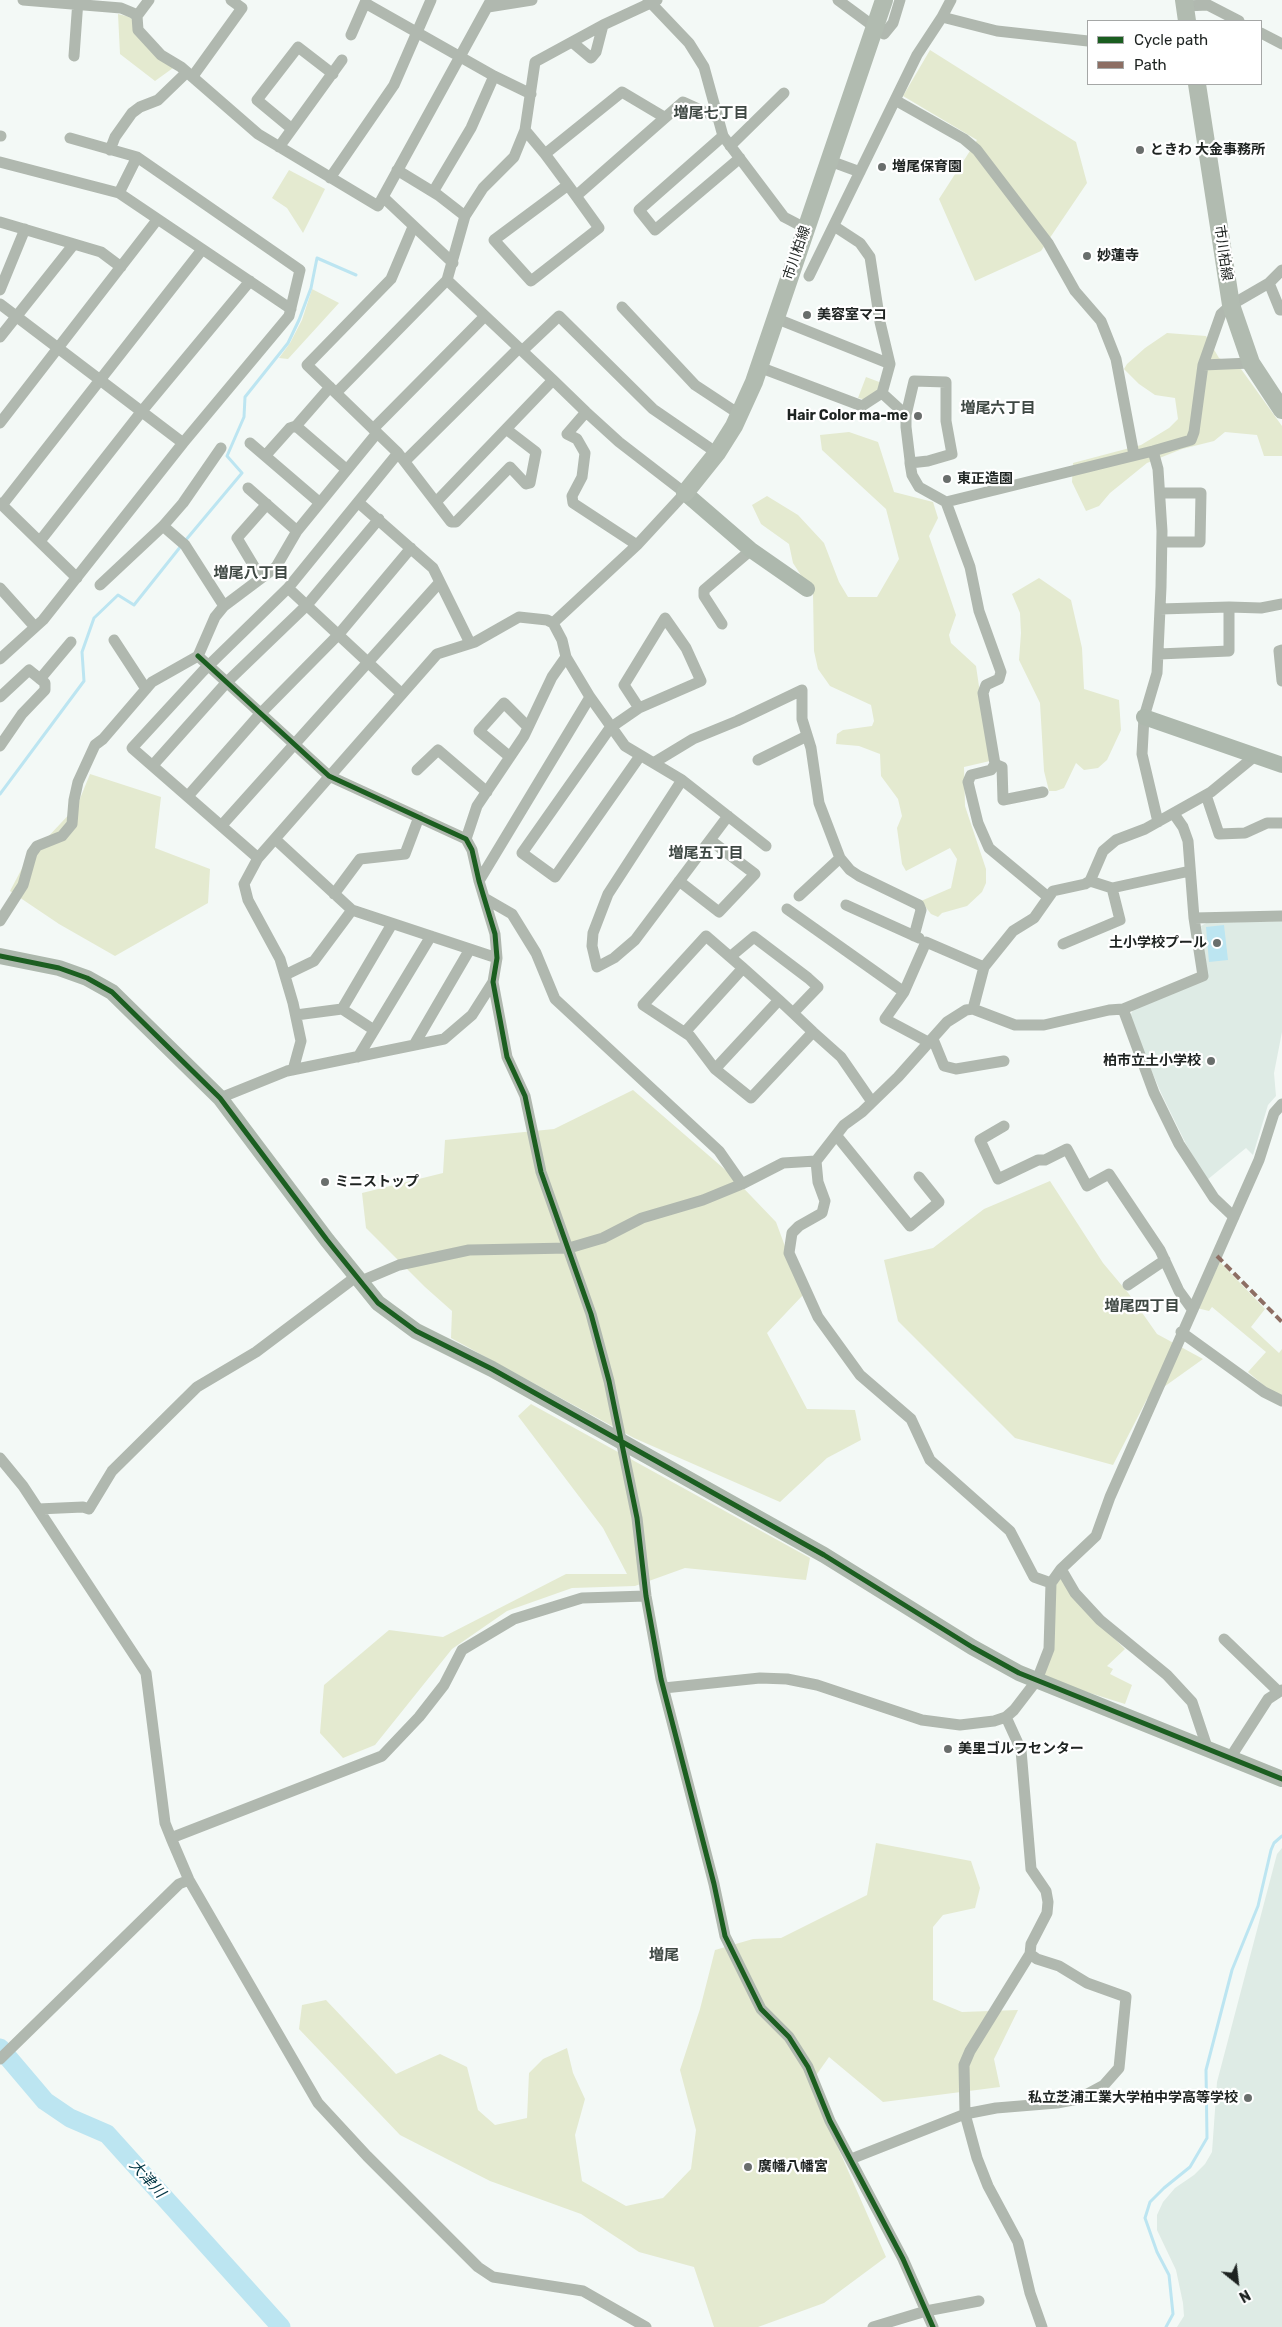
<!DOCTYPE html>
<meta charset="utf-8">
<style>
body{margin:0}
#map{position:relative;width:1282px;height:2327px;overflow:hidden;background:#f3f9f6;font-family:Rubik,sans-serif}
canvas{display:block}
.legend{position:absolute;left:1087px;top:20px;width:175px;height:65px;box-sizing:border-box;background:#fff;border:1px solid #a5a7a6;margin:0;padding:6px 9px;list-style:none;font-size:15px;color:#1e2321}
.legend li{display:flex;align-items:center;gap:10px;height:25px}
.legend b{width:25px;border:1px solid #a5a7a6}
.north{position:absolute;left:1212px;top:2257px;width:50px;height:50px;-webkit-text-stroke:4px #fff;paint-order:stroke;rotate:151deg;font-size:14px;font-weight:700;line-height:20px;text-align:center;color:#1e2321}
.north::after{content:'';display:block;margin:auto;width:18px;height:22px;background:#1e2321;clip-path:polygon(50% 0,100% 100%,50% 72%,0 100%)}
</style>
<div id="map">
<canvas width="1282" height="2327"></canvas>
<ul class="legend">
<li><b style="height:6px;background:#1b5e20"></b>Cycle path</li>
<li><b style="height:6px;background:#8d6e63"></b>Path</li>
</ul>
<div class="north">N</div>
</div>
<script>
const c = document.querySelector('canvas').getContext('2d');
c.lineJoin = 'round';
function paint(path, color) { c.fillStyle = color; c.fill(path, 'evenodd'); }
const toPath = rows => new Path2D(rows.map(r => 'M' + r).join(''));
function trace(path, color, width, dash) { c.strokeStyle = color; c.lineWidth = width; c.lineCap = dash ? 'butt' : 'round'; c.setLineDash(dash || []); c.stroke(path); }
function write(font, color, halo, rows, align = 'center') {
  c.font = font + ' Rubik,"Noto Sans JP",sans-serif'; c.lineWidth = 4.5; c.setLineDash([]); c.textBaseline = 'middle'; c.strokeStyle = halo; c.fillStyle = color; for (const [text, x, y, turn = 0] of rows) {
    c.save(); c.translate(x, y); c.rotate((+turn || 0) * Math.PI / 180); c.textAlign = isNaN(turn) ? turn : align; if (halo) c.strokeText(text, 0, 0); c.fillText(text, 0, 0); c.restore();
  }
}
const built = toPath([
 [1282,921,1282,1032,1274,1073,1276,1096,1268,1105,1253,1155,1246,1148,1207,1180,1187,1146,1162,1095,1129,1019,1134,1007,1208,978,1201,926,1206,923],
 [1282,1848,1282,2327,1177,2327,1184,2316,1183,2303,1176,2270,1157,2230,1157,2215,1163,2202,1175,2188,1194,2175,1205,2164,1212,2152,1217,2082,1277,1854]
]);
const green = toPath([
 [118,14,130,17,173,68,155,81,120,54],
 [930,50,1076,142,1087,183,1041,251,975,281,939,199,977,140,903,96],
 [289,170,325,189,303,233,287,208,272,198],
 [312,289,339,303,288,359,279,358,290,343,302,320],
 [1167,333,1206,336,1219,358,1241,369,1282,426,1282,456,1264,456,1257,435,1225,432,1214,441,1182,449,1147,463,1110,493,1099,506,1086,511,1072,482,1073,463,1141,445,1169,428,1178,419,1175,398,1155,395,1139,384,1124,369,1127,364,1145,348],
 [866,377,882,383,881,389,867,400,858,398],
 [849,432,878,442,894,492,933,502,938,518,929,536,956,615,949,635,951,643,976,666,990,761,964,767,965,806,986,869,986,883,982,892,967,906,942,913,938,917,931,914,921,901,951,888,957,859,950,848,906,871,902,864,897,828,902,816,898,799,881,776,880,754,859,746,836,744,837,734,843,730,872,726,874,721,871,705,830,686,818,669,814,651,813,594,793,563,789,544,761,524,752,505,767,496,798,515,824,543,839,582,848,597,877,597,899,559,886,509,822,450,820,435],
 [1039,578,1071,600,1082,648,1084,689,1119,700,1121,730,1107,760,1098,768,1084,770,1076,763,1064,788,1056,791,1049,791,1044,771,1040,703,1019,660,1021,633,1020,613,1012,594],
 [90,774,161,797,155,848,210,869,208,903,115,956,59,924,10,891,27,859,77,806],
 [633,1090,729,1173,776,1222,803,1295,767,1333,807,1409,855,1410,861,1440,827,1458,780,1502,634,1438,451,1338,452,1311,425,1287,366,1228,362,1193,443,1173,445,1140,554,1129],
 [1050,1181,1103,1263,1129,1294,1157,1334,1203,1359,1147,1399,1113,1465,1015,1438,898,1321,884,1260,933,1248,984,1209],
 [1220,1262,1265,1309,1251,1327,1279,1353,1282,1349,1282,1395,1268,1389,1248,1372,1266,1352,1212,1307,1209,1311,1197,1308],
 [531,1404,810,1558,806,1580,685,1568,635,1586,572,1588,507,1611,452,1649,375,1745,343,1758,320,1733,324,1685,389,1630,443,1637,566,1574,627,1574,603,1528,518,1416],
 [1061,1578,1072,1597,1125,1649,1107,1666,1113,1669,1110,1674,1132,1685,1125,1704,1042,1678,1056,1585],
 [876,1843,971,1861,980,1888,975,1908,943,1915,933,1927,933,2000,962,2012,1018,2010,994,2059,1000,2087,883,2102,829,2057,810,2084,886,2257,824,2303,758,2327,714,2327,694,2267,639,2252,581,2214,490,2181,400,2135,299,2029,302,2005,326,2000,396,2074,440,2054,467,2067,478,2110,495,2125,527,2118,529,2073,543,2059,567,2048,573,2073,585,2099,575,2135,582,2181,626,2206,663,2198,691,2169,696,2130,680,2070,700,2009,715,1950,753,1939,781,1938,867,1895]
]);
const water = toPath([
 [1224,925,1228,960,1209,962,1206,927]
]);
const stream = toPath([
 [185,541,242,473,227,456,244,417,245,397,288,343,299,320,311,288,317,258,356,275],
 [0,794,84,681,82,652,94,618,118,595,134,605,181,546],
 [1166,2327,1173,2314,1169,2275,1157,2252,1145,2218,1150,2202,1164,2188,1190,2167,1207,2138,1206,2070,1232,1970,1258,1906,1271,1850,1274,1843,1282,1836]
]);
const river = toPath([
 [0,2048,45,2101,70,2118,107,2134,281,2327]
]);
const street = toPath([
 [23,0,121,8,133,13,137,16,138,30,161,55,181,67,258,134,378,206,491,0],
 [366,0,365,3,494,76,531,94],
 [648,0,689,43,704,67,723,136,784,217,805,228],
 [838,0,884,34,893,23,900,0],
 [1185,6,1208,5,1239,21],
 [488,7,532,0],
 [137,16,149,0],
 [942,17,951,0],
 [1261,33,1282,44],
 [351,35,365,3],
 [572,42,591,58,596,52,603,25],
 [74,56,78,0],
 [193,76,242,8,231,0],
 [895,100,964,139,977,150,1048,243,1075,291,1101,321,1116,359,1134,455],
 [292,129,257,100,298,47,333,74],
 [525,130,545,154,568,185,576,196,599,228,531,281,494,240,568,185],
 [0,136,1,136],
 [723,136,639,210,655,230,740,158],
 [730,146,784,93],
 [279,147,342,60],
 [110,150,115,137,132,113,140,107,158,100,187,72],
 [545,154,622,92,664,117],
 [830,161,860,172],
 [0,162,119,193,291,309],
 [397,170,438,195,465,216,447,280,553,380,586,412,619,442,685,493,637,545,573,503,572,496,582,477,585,453,577,439,567,434,586,412],
 [330,178,394,85,431,0],
 [433,192,471,128,494,76],
 [119,193,137,157],
 [576,196,683,102,716,117],
 [383,197,453,263],
 [465,216,483,188,514,157,525,130,535,62,603,25,657,0],
 [0,222,101,252,121,267],
 [413,227,391,279,307,365,398,453,451,522,456,522,510,467,526,484,530,483,536,452,506,429,553,380],
 [809,276,917,55,942,17,997,31,1088,41],
 [1269,283,1280,310,1282,310],
 [0,290,25,229],
 [0,304,183,443],
 [622,307,695,385,739,414],
 [775,318,890,364],
 [0,337,74,244],
 [522,351,559,316,653,409,717,453],
 [1203,365,1221,314,1231,305,1269,283,1282,270],
 [759,367,862,406,882,393,890,364,880,322,870,257,860,243,834,226],
 [336,393,447,280],
 [882,393,906,415],
 [0,423,157,220],
 [296,426,347,470],
 [373,429,485,316],
 [250,443,320,503],
 [1153,451,1158,469,1162,531,1161,587,1157,673,1144,717,1142,754,1158,822],
 [265,456,290,428,296,426,330,387],
 [405,461,519,348],
 [910,463,928,461,952,454,946,421,946,382,914,381,906,415,906,427,910,460,910,463,912,475,919,487,946,502,970,567,979,611,1001,672,999,679,986,685,983,693,995,764,991,770,971,775,968,782,978,823,989,848,1048,897],
 [248,488,297,531],
 [1160,493,1201,493,1200,542,1162,542],
 [436,502,506,429],
 [946,502,1153,451,1191,440,1194,432,1203,365,1251,363],
 [0,503,77,578],
 [359,503,433,568,470,643],
 [2,505,201,251],
 [163,526,185,545,224,606],
 [40,541,142,411,250,281],
 [261,578,237,538,267,504],
 [100,585,163,526,183,503,221,448],
 [0,588,35,627],
 [288,588,402,694],
 [1229,607,1261,608,1282,604],
 [553,623,637,545],
 [722,624,704,596,704,590,751,550],
 [114,640,146,689],
 [1282,650,1279,651,1282,681],
 [1159,654,1229,651,1229,607,1160,609],
 [198,656,329,776,466,839,472,850,479,881,495,934,497,958,493,982,507,1057,525,1096,541,1172,591,1314,609,1381,637,1518,646,1596,661,1679,714,1884,725,1936,761,2009,789,2037,808,2067,830,2121,903,2259,933,2327],
 [0,659,43,620,183,443,289,316,300,270,137,157,70,138],
 [40,679,71,642],
 [0,697,29,670,45,683,45,690,22,714,0,746],
 [639,708,624,685,665,618,686,648,701,681,639,708,610,728,522,853,555,877,640,756],
 [1255,756,1211,792,1145,829,1116,840,1103,851,1090,881,1085,884,1053,891,1034,918,1013,931,984,967,973,1009,1015,1025,1044,1025,1109,1010,1123,1009,1203,976,1194,918,1282,916],
 [510,757,479,731,504,703,528,727],
 [758,760,807,736],
 [655,762,693,739,737,721,802,690,802,719,811,748,819,803,840,858,799,896],
 [995,764,1002,767,1003,800,1043,792],
 [153,765,227,682,307,605,379,519],
 [417,770,438,750,487,792],
 [682,780,608,894,593,933,592,946,597,967,614,958,635,940,728,816],
 [1206,795,1219,834,1245,833,1267,823,1282,823],
 [188,796,261,713,339,634,411,548],
 [1174,814,1183,827,1188,841,1194,918],
 [222,825,440,582],
 [275,839,352,910,497,958],
 [466,839,477,806,524,736,552,677,566,657],
 [258,858,132,748,203,671,288,588,398,453],
 [840,858,850,870,859,876,919,905,921,910,914,936],
 [479,881,590,697],
 [679,881,719,912,755,874,710,840],
 [1090,881,1112,888,1190,871],
 [334,894,360,859,405,854,419,817],
 [486,899,512,914,536,953,555,999,719,1151,742,1184],
 [846,905,919,938],
 [787,909,904,992],
 [0,921,23,885,32,853,37,846,62,836,72,824,74,800,78,782,95,745,103,739,152,682,198,656,215,617,224,606,276,567,297,531,377,433],
 [1063,944,1120,920,1112,888],
 [730,957,754,937,808,978,818,987,793,1013],
 [285,975,314,961,352,910],
 [342,1009,392,924],
 [973,1009,966,1010,947,1022,898,1077,862,1112,844,1125,816,1161,818,1182,825,1201,822,1213,799,1226,792,1233,789,1253,818,1317,860,1375,911,1419,930,1460,1010,1531,1034,1577,1051,1583],
 [1123,1009,1154,1093,1179,1144,1214,1198,1234,1217],
 [296,1015,342,1009,374,1030],
 [685,1032,743,968],
 [813,1032,751,1098,715,1069,690,1036,643,1005,706,936,743,968,779,1000,793,1013,813,1032,841,1057,872,1102],
 [933,1039,944,1066,956,1069,1004,1061],
 [930,1043,885,1019,904,992,926,942,984,967],
 [414,1045,470,949],
 [358,1057,431,936],
 [715,1069,779,1000],
 [293,1070,301,1041,293,1003,280,959,248,900,244,884,258,858,437,654,475,642,519,617,547,620,553,623,562,640,566,657,590,697,625,746,682,780,766,846],
 [220,1098,287,1071,444,1039,472,1015,493,982],
 [1004,1126,980,1140,998,1179,1038,1160,1045,1160,1067,1149,1087,1186,1109,1174,1160,1250,1179,1291,1192,1309],
 [836,1135,910,1226,939,1202,919,1177],
 [361,1281,399,1265,469,1250,569,1248,603,1238,642,1218,703,1200,742,1184,783,1163,816,1161],
 [1128,1285,1165,1260],
 [1181,1332,1264,1392,1282,1401],
 [0,1458,23,1486,146,1673,165,1823,171,1838,189,1880,318,2103,367,2156,478,2267,493,2277,583,2291,646,2327],
 [38,1509,83,1507,89,1509,112,1471,197,1387,256,1352,357,1276],
 [1061,1569,1075,1593,1100,1620,1167,1675,1192,1702,1207,1747],
 [1224,1639,1279,1692],
 [664,1688,760,1678,787,1679,817,1685,922,1720,960,1725,994,1721,1006,1717,1014,1710,1037,1680,1049,1649,1051,1583,1061,1569,1096,1536,1110,1497,1259,1160,1274,1113,1282,1104],
 [1006,1717,1021,1750,1031,1869,1046,1891,1048,1902,1047,1913,1031,1944,1030,1954,970,2051,964,2065,965,2114,977,2158,988,2186,1018,2242,1030,2293,1042,2327],
 [1230,1758,1268,1699,1282,1690],
 [171,1838,382,1756,419,1717,444,1685,462,1650,514,1619,582,1598,646,1596],
 [0,2059,179,1884,189,1880],
 [851,2159,965,2114,996,2108,1057,2103,1078,2099,1104,2085,1119,2068,1126,1997,1087,1983,1059,1966,1037,1959,1030,1954],
 [873,2327,926,2311,979,2301]
]);
const secondary = toPath([
 [685,493,751,550,807,589],
 [1144,717,1282,765],
 [0,956,59,968,87,978,112,992,220,1098,327,1240,378,1303,416,1331,492,1369,824,1555,972,1647,1019,1673,1282,1779]
]);
const primary = toPath([
 [1184,0,1187,21],
 [1197,84,1231,305,1251,363,1282,410],
 [685,493,717,453,734,426,754,382,884,0]
]);
const quiet = toPath([
 [1217,1256,1282,1322]
]);
const cycleway = toPath([
 [198,656,329,776,466,839,472,850,479,881,495,934,497,958,493,982,507,1057,525,1096,541,1172,591,1314,609,1381,637,1518,646,1596,661,1679,714,1884,725,1936,761,2009,789,2037,808,2067,830,2121,903,2259,933,2327],
 [0,956,59,968,87,978,112,992,220,1098,327,1240,378,1303,416,1331,492,1369,824,1555,972,1647,1019,1673,1282,1779]
]);
const markers = [
 [1140,150,5,"#696e6c"],
 [882,167,5,"#696e6c"],
 [1087,256,5,"#696e6c"],
 [807,315,5,"#696e6c"],
 [918,416,5,"#696e6c"],
 [947,479,5,"#696e6c"],
 [1217,943,5,"#696e6c"],
 [1211,1061,5,"#696e6c"],
 [325,1182,5,"#696e6c"],
 [948,1749,5,"#696e6c"],
 [1248,2098,5,"#696e6c"],
 [748,2167,5,"#696e6c"]
];
const poiNames = [
 ["ときわ 大金事務所",1150,150],
 ["増尾保育園",892,167],
 ["妙蓮寺",1097,256],
 ["美容室マコ",817,315],
 ["Hair Color ma-me",908,416,"right"],
 ["東正造園",957,479],
 ["土小学校プール",1207,943,"right"],
 ["柏市立土小学校",1201,1061,"right"],
 ["ミニストップ",335,1182],
 ["美里ゴルフセンター",958,1749],
 ["私立芝浦工業大学柏中学高等学校",1238,2098,"right"],
 ["廣幡八幡宮",758,2167]
];
const streetNames = [
 ["市川柏線",797,253,-71],
 ["市川柏線",1223,253,82]
];
const neighbourhoodNames = [
 ["増尾七丁目",711,114],
 ["増尾六丁目",998,409],
 ["増尾八丁目",251,574],
 ["増尾五丁目",706,854],
 ["増尾四丁目",1142,1307],
 ["増尾",664,1956]
];
const waterNames = [
 ["大津川",147,2179,48]
];
paint(built, '#deebe5');
paint(green, '#e4ead0');
paint(water, '#bce5f1');
trace(stream, '#bce5f1', 3);
trace(river, '#bce5f1', 19);
trace(street, '#b0b8af', 11);
trace(secondary, '#adb8ad', 16);
trace(primary, '#b1bbb0', 18);
trace(quiet, '#8d6e63', 4, [8, 4]);
trace(cycleway, '#1b5e20', 5);
for (const [x, y, r, color] of markers) { const dot = new Path2D(); dot.arc(x, y, r, 0, 2 * Math.PI); c.fillStyle = color; c.fill(dot); trace(dot, '#fff', 2); }
write('bold 14px', '#1e2321', '#fff', poiNames, 'left');
write('14px', '#1e2321', '#fff', streetNames);
write('bold 15px', '#3e4843', '#fff', neighbourhoodNames);
write('italic 15px', '#013644', '#fff', waterNames);
</script>
